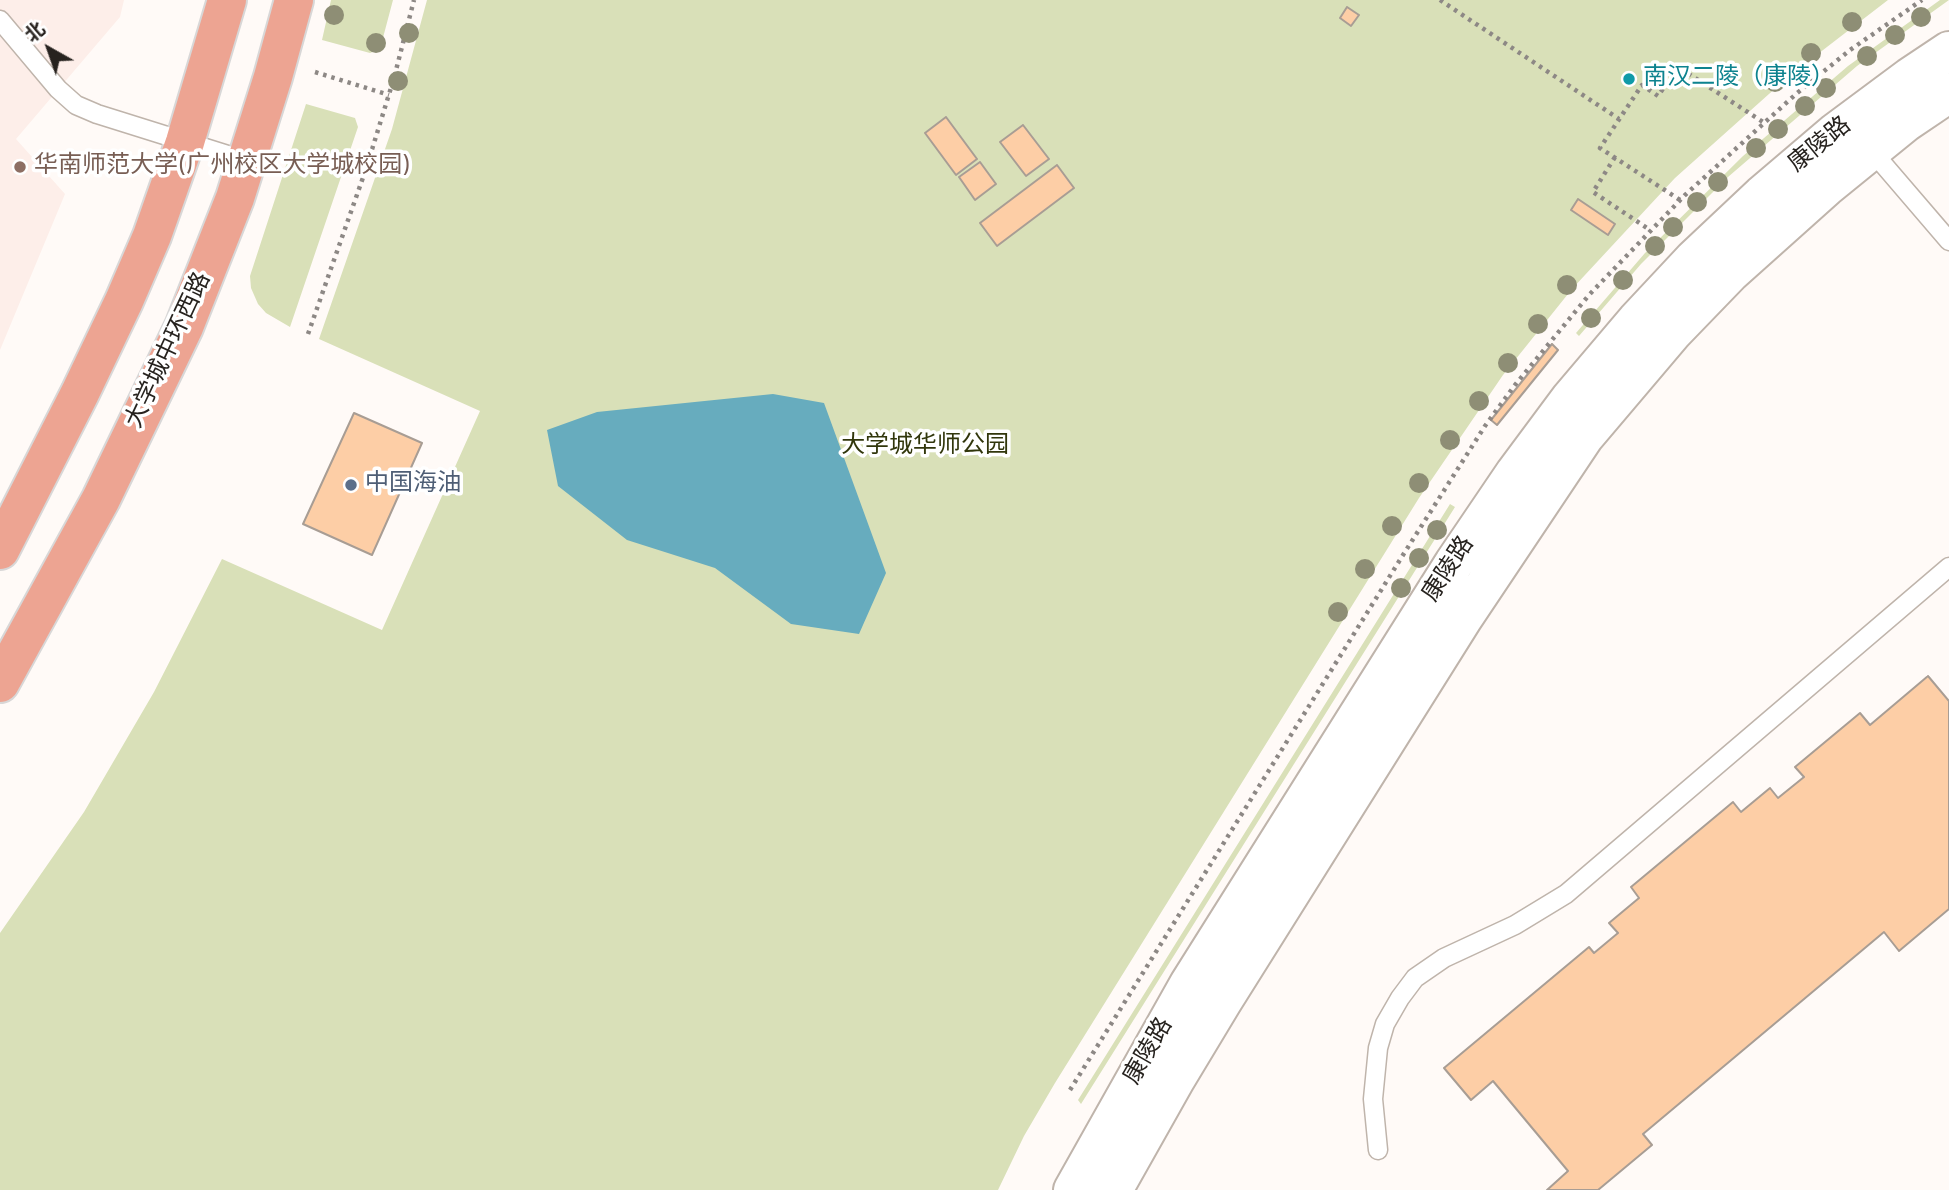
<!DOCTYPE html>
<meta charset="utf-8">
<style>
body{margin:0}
#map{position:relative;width:1949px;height:1190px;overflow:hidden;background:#fffaf7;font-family:Overpass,"Noto Sans SC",sans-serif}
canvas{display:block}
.north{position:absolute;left:14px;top:14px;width:70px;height:70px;-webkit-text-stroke:5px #fff;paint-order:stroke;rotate:320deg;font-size:19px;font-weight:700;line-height:28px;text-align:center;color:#27231f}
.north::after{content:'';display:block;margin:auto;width:24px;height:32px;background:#27231f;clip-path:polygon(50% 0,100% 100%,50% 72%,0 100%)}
</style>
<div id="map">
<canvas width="1949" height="1190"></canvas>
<div class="north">北</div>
</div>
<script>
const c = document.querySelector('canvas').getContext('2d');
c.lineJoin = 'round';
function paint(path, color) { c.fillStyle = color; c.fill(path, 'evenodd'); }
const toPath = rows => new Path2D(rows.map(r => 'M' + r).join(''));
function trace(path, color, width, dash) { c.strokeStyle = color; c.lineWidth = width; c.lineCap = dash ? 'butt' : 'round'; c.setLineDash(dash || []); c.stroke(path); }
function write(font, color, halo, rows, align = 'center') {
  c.font = font + ' Overpass,"Noto Sans SC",sans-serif'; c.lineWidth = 7; c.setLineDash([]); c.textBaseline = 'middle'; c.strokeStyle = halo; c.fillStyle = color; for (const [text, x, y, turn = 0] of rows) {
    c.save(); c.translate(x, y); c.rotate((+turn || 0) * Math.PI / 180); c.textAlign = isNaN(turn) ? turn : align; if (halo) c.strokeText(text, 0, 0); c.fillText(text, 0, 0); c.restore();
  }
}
const education = toPath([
 [0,0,124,0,120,17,16,139,65,194,0,350]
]);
const green = toPath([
 [331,0,393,0,380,49,370,53,322,40],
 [427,0,1888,0,1788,77,1675,178,1572,289,1503,375,1419,498,1055,1083,1024,1136,998,1190,0,1190,0,933,84,812,154,692,222,559,382,630,480,411,319,339,392,129],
 [1940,0,1949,0,1857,66,1728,177,1641,264,1579,336,1576,333,1645,253,1743,156,1848,66],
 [306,104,355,118,358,127,290,327,266,313,258,304,251,288,250,276],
 [1450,504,1455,507,1081,1104,1078,1100]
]);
const water = toPath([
 [773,394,824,403,886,573,859,634,791,624,715,568,627,540,558,486,547,430,597,412]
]);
const building = toPath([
 [1347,7,1359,15,1351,26,1340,18,1347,7],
 [946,117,977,159,956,175,925,133,946,117],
 [1023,125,1049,159,1026,176,1000,142,1023,125],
 [980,162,996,184,975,200,959,177,980,162],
 [1057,165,1074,188,997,246,980,223,1057,165],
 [1578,199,1615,224,1608,235,1571,210,1578,199],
 [1552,344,1558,350,1497,425,1491,420,1552,344],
 [354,413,422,443,372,555,303,524,354,413],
 [1928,676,1949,701,1949,909,1899,951,1884,932,1643,1134,1652,1145,1598,1190,1547,1190,1568,1171,1493,1081,1471,1100,1444,1068,1589,947,1594,953,1618,933,1609,923,1639,898,1631,887,1733,802,1741,812,1770,788,1778,798,1804,777,1795,767,1860,713,1870,725,1928,676]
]);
const path = toPath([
 [1440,0,1619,119],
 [315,72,389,95],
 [1615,157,1593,192,1650,230],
 [1680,200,1600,148,1642,85,1658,96,1678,67,1763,122],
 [308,334,366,169,394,78,414,0],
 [1070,1090,1403,555,1485,426,1515,385,1589,295,1685,195,1796,94,1850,50,1922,0]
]);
const lane = toPath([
 [0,20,58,89,76,105,97,114,247,161],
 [1871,150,1949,241],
 [1378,1150,1373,1099,1378,1048,1385,1024,1400,998,1415,978,1444,958,1515,925,1566,894,1949,567]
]);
const secondary = toPath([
 [1073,1190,1189,984,1454,563,1515,473,1570,399,1637,320,1694,259,1762,195,1836,132,1910,77,1949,51],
 [1113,1190,1175,1080,1222,1002,1463,618,1584,437,1673,332,1731,272,1826,187,1906,122,1949,93]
]);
const primary = toPath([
 [0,550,80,393,124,301,152,236,185,142,227,0],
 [0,683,101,499,184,327,235,198,273,77,294,0]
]);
const trees = [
 [334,15],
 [1921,17],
 [1852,22],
 [409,33],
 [1895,35],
 [376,43],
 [1811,53],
 [1867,56],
 [398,81],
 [1775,82],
 [1826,88],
 [1805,106],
 [1778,129],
 [1756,148],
 [1718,182],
 [1697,202],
 [1673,227],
 [1655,246],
 [1623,280],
 [1567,285],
 [1591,318],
 [1538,324],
 [1508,363],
 [1479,401],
 [1450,440],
 [1419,483],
 [1392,526],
 [1437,530],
 [1419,558],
 [1365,569],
 [1401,588],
 [1338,612]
];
const markers = [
 [1629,79,7,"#0f9aa8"],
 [20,167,7,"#8d6e63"],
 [351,485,7,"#5c6f8a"]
];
const cultureNames = [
 ["南汉二陵（康陵）",1643,79]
];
const streetNames = [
 ["康陵路",1821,146,-39],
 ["大学城中环西路",170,351,-65],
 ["康陵路",1450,570,-57],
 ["康陵路",1150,1052,-60]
];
const educationNames = [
 ["华南师范大学(广州校区大学城校园)",34,167]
];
const parkNames = [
 ["大学城华师公园",925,447]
];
const serviceNames = [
 ["中国海油",365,485]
];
paint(education, '#fdeee9');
paint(green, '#d9e0b8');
paint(water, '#67acbe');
paint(building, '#fdcea6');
trace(building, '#a89d94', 2);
trace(lane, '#bfb4ab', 21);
trace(secondary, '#bfb4ab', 42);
trace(primary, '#d8d7d7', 42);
trace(path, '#8d8885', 4.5, [3.5, 5]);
trace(lane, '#fff', 18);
trace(secondary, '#fff', 38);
trace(primary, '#eda492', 38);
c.fillStyle = '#8e8e75';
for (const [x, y] of trees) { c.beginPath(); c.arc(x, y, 10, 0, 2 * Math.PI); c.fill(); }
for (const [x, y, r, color] of markers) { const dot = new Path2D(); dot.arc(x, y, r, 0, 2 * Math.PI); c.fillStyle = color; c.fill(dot); trace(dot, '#fff', 2.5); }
write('24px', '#0d838f', '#fff', cultureNames, 'left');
write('24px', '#27231f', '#fff', streetNames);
write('24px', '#785e54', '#fff', educationNames, 'left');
write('24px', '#31360b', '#fff', parkNames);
write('24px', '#4e5e75', '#fff', serviceNames, 'left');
</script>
